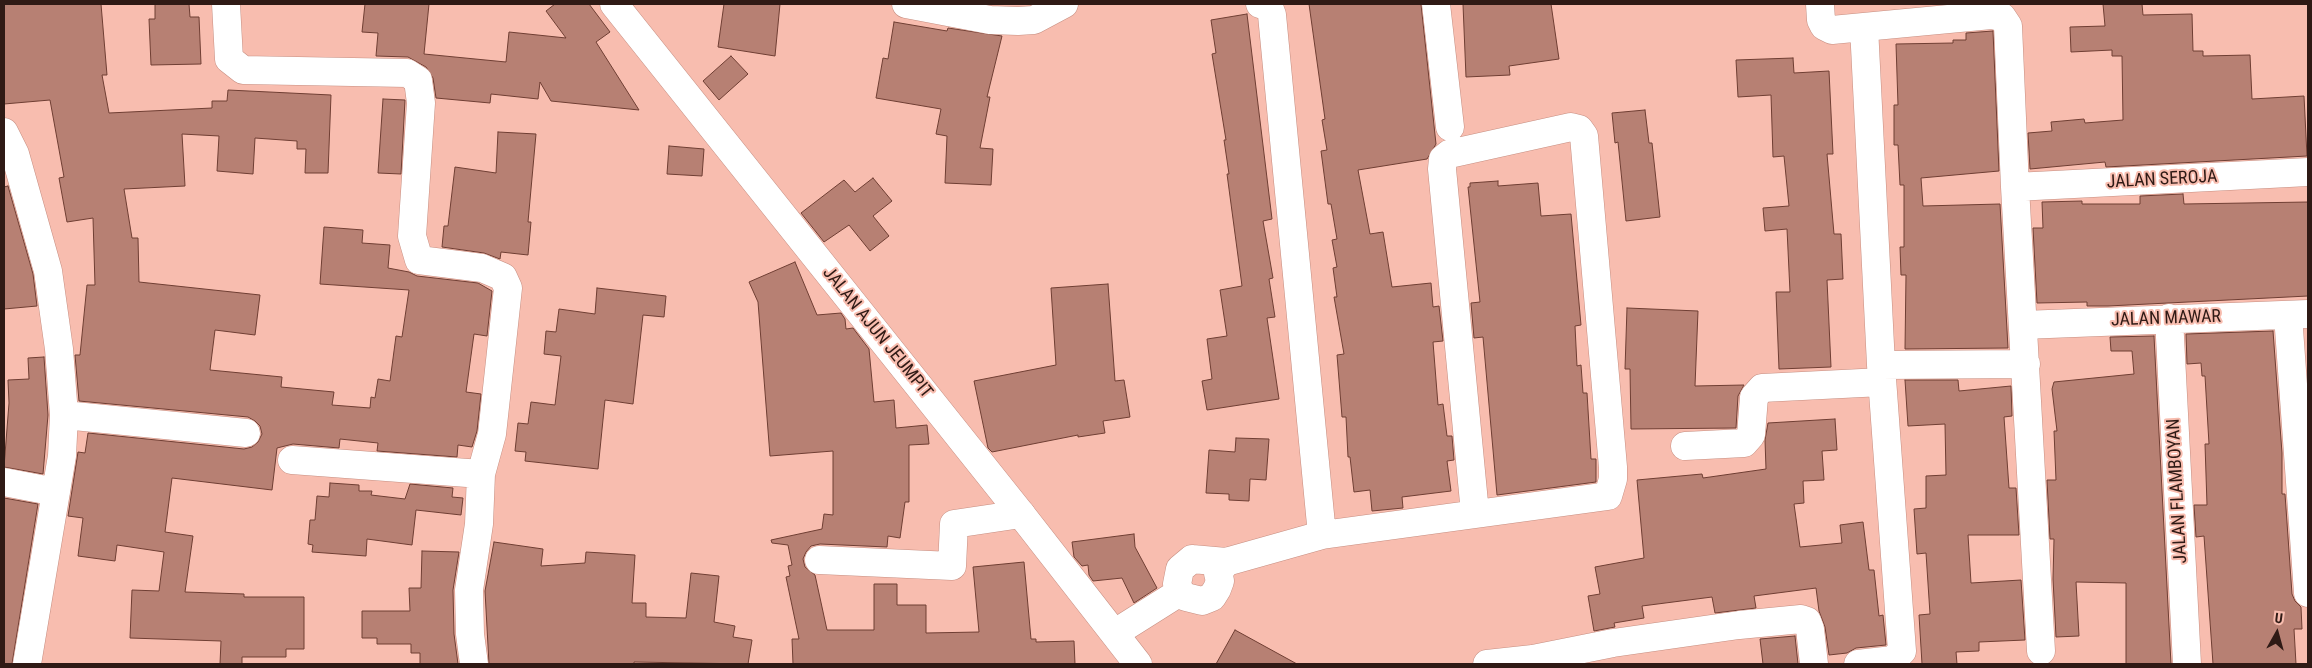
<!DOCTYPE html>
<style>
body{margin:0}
#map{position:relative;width:2312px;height:668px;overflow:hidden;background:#f8bdaf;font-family:"Roboto Condensed",sans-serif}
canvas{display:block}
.frame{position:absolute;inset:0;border:5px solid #2f1a15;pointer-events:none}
.north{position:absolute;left:2252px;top:608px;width:50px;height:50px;-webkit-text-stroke:4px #f8bdaf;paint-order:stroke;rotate:7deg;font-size:14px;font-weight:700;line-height:20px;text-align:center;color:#2f1a15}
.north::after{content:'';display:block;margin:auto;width:18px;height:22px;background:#2f1a15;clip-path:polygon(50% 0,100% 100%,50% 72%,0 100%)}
</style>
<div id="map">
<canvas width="2312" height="668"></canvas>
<div class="frame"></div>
<div class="north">U</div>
</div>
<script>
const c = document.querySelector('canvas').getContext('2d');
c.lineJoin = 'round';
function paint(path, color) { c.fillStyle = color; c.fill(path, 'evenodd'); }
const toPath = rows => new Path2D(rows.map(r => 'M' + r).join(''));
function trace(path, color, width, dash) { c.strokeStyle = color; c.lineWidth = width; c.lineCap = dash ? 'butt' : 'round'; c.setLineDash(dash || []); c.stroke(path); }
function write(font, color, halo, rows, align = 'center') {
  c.font = font + ' "Roboto Condensed",sans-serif'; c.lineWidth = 4; c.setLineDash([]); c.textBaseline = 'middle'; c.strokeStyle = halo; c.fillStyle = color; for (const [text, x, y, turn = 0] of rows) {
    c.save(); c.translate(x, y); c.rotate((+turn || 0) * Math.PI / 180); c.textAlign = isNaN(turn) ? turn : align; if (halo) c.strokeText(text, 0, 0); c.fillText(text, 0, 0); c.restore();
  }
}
const building = toPath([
 [4,4,101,4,107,75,102,75,109,113,212,108,212,101,227,101,228,90,331,95,328,173,305,173,306,149,297,149,297,141,255,138,253,174,217,171,219,136,182,134,185,186,124,189,132,238,138,238,139,282,260,295,255,335,215,330,210,370,282,377,281,387,334,392,332,405,370,408,371,397,375,398,378,379,390,381,396,336,402,337,409,290,320,284,324,227,363,230,362,243,390,245,388,268,409,272,417,276,478,283,492,291,487,336,474,334,466,392,481,394,477,431,472,447,458,445,457,457,377,451,378,443,340,439,339,448,293,444,277,448,272,490,172,478,165,532,193,536,185,592,244,594,244,597,304,597,304,649,286,649,286,657,242,657,242,664,220,664,221,641,130,638,132,590,159,591,164,552,117,545,115,561,78,556,83,518,68,516,78,452,85,453,88,433,244,449,252,447,258,442,262,434,260,426,255,421,248,417,79,401,75,355,80,355,87,285,95,285,93,218,67,222,59,178,64,177,50,100,4,104,4,4],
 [155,4,189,4,190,17,199,17,201,64,151,65,149,19,155,19,155,4],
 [365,4,429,4,424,54,506,62,509,32,566,38,546,11,555,4,589,4,610,32,596,42,639,110,551,101,540,82,538,99,491,94,490,103,436,98,433,78,426,67,408,57,376,56,378,33,362,32,365,4],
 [724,4,780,4,775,56,718,47,724,4],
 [1309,4,1421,4,1436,144,1427,159,1358,170,1370,234,1383,232,1392,287,1431,283,1433,307,1439,306,1443,341,1433,342,1438,405,1443,404,1447,436,1452,436,1454,460,1447,461,1451,491,1402,497,1403,508,1372,511,1370,490,1354,492,1350,457,1348,457,1346,417,1342,417,1337,355,1344,354,1334,297,1337,297,1333,268,1337,267,1332,240,1337,239,1331,204,1328,204,1321,151,1327,150,1322,120,1325,119,1309,4],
 [1463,4,1551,4,1559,59,1509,66,1510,75,1466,77,1463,4],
 [2103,4,2142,4,2143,15,2192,14,2193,51,2203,51,2203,56,2250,55,2252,99,2304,96,2307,156,2106,167,2105,162,2030,169,2028,133,2052,131,2051,122,2084,119,2085,123,2123,120,2122,56,2112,56,2112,50,2071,52,2070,27,2105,26,2103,4],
 [1247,14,1272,219,1263,221,1273,278,1269,279,1275,317,1267,318,1279,399,1207,410,1202,381,1212,379,1207,339,1227,336,1220,290,1242,286,1227,174,1229,174,1224,140,1226,140,1212,54,1216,53,1211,20,1247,14],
 [894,22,947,31,948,28,1002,36,987,97,990,97,980,148,993,149,991,185,945,183,947,136,936,134,941,109,876,98,883,58,888,59,894,22],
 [1993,31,1999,171,1921,178,1923,206,2000,204,2008,348,1905,349,1906,275,1901,275,1900,247,1904,247,1904,185,1900,185,1898,145,1894,145,1894,105,1898,105,1896,44,1953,43,1953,40,1966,40,1966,33,1993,31],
 [731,56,748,74,719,100,703,81,731,56],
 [1793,58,1794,73,1829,71,1833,154,1827,154,1834,234,1841,234,1843,279,1827,280,1831,367,1779,369,1776,292,1790,292,1787,229,1765,231,1763,208,1789,206,1784,156,1773,157,1771,95,1738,97,1736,60,1793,58],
 [383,99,405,100,401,174,378,173,383,99],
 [1645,110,1649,143,1652,143,1660,217,1626,221,1618,142,1615,143,1612,113,1645,110],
 [498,132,536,134,528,222,531,222,528,255,501,252,500,259,484,253,442,247,444,226,448,226,455,167,496,173,498,132],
 [669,146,704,149,702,176,667,174,669,146],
 [873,178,892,201,873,216,889,236,870,251,849,225,824,242,801,213,844,180,855,192,873,178],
 [1498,181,1498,186,1538,183,1541,216,1571,214,1581,325,1575,326,1577,366,1581,365,1583,393,1587,393,1591,459,1596,459,1596,482,1497,495,1483,337,1474,338,1471,303,1480,302,1468,187,1470,187,1470,183,1498,181],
 [8,186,33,274,37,306,4,309,4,187,8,186],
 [2183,194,2184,204,2308,202,2308,296,2108,306,2087,306,2087,302,2037,303,2033,228,2043,228,2042,202,2082,201,2082,204,2140,204,2140,196,2183,194],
 [795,262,817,315,841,313,845,319,846,329,853,328,869,349,874,402,894,400,896,428,927,425,929,444,909,445,909,502,905,502,900,538,888,536,887,547,820,544,811,546,806,552,803,559,805,567,815,575,827,630,874,630,874,584,897,584,897,605,926,605,926,633,979,632,973,567,1024,562,1031,639,1036,639,1036,642,1074,641,1075,664,793,664,792,639,799,639,786,577,790,576,788,566,792,565,788,545,772,543,771,540,822,529,824,514,833,515,833,451,770,456,758,302,749,282,795,262],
 [1108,284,1115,381,1124,380,1130,417,1103,421,1105,433,1078,437,1078,435,992,452,988,448,974,381,1056,365,1051,288,1108,284],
 [597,288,666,296,664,317,643,315,633,404,605,400,598,469,525,461,526,452,515,451,518,423,528,424,531,402,555,405,561,356,544,354,546,331,556,332,559,309,595,314,597,288],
 [1627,308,1698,311,1695,386,1744,385,1738,396,1736,428,1631,429,1630,369,1625,369,1627,308],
 [2273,331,2282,453,2282,494,2285,494,2292,594,2295,601,2301,607,2302,629,2294,629,2296,664,2213,664,2204,536,2196,537,2194,505,2207,505,2205,444,2209,444,2205,376,2202,376,2201,363,2187,364,2186,334,2273,331],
 [2154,336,2171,664,2126,664,2126,583,2076,582,2079,636,2056,637,2053,579,2054,539,2050,539,2047,480,2056,480,2054,431,2057,431,2052,389,2054,382,2134,374,2132,351,2111,351,2110,337,2154,336],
 [44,357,48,415,43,474,4,467,9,403,8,380,29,379,28,358,44,357],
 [1905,380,1958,380,1959,391,2011,386,2012,416,2004,417,2009,488,2016,488,2019,535,1968,535,1971,583,2021,580,2025,640,1979,642,1979,651,1956,652,1957,664,1922,664,1919,615,1930,614,1926,553,1917,554,1914,509,1926,508,1926,476,1946,475,1945,424,1908,426,1905,380],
 [1835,419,1837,450,1822,451,1824,480,1803,481,1804,503,1794,504,1800,547,1842,543,1840,525,1863,522,1869,570,1874,570,1879,616,1883,615,1886,645,1856,648,1847,653,1829,655,1825,627,1819,611,1816,588,1754,596,1756,608,1715,613,1712,597,1642,606,1644,618,1614,623,1615,627,1594,631,1588,596,1600,594,1595,567,1644,558,1637,480,1702,474,1703,478,1766,469,1765,440,1768,423,1835,419],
 [1236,438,1269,439,1266,480,1250,479,1249,501,1229,500,1229,494,1206,493,1209,450,1235,452,1236,438],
 [330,483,359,485,359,491,372,491,371,495,405,499,410,484,453,488,452,497,463,498,461,515,416,510,412,545,367,539,366,556,312,552,313,545,308,544,310,520,315,520,317,496,329,497,330,483],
 [4,498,38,504,12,664,4,664,4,498],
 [1134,534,1135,547,1157,588,1134,603,1122,578,1093,581,1089,575,1088,565,1082,566,1074,557,1072,542,1134,534],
 [494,542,543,549,541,566,585,563,586,552,635,555,632,603,646,603,646,617,686,618,691,573,719,576,714,622,735,626,733,637,752,640,748,664,634,662,634,664,489,664,485,591,494,542],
 [422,551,459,552,453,590,454,634,458,664,420,664,420,653,411,653,411,644,377,644,377,638,362,638,362,611,410,611,409,588,421,588,422,551],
 [1235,630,1297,664,1216,664,1235,630],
 [1795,636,1798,664,1763,664,1760,639,1795,636]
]);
const street = toPath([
 [226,4,229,59,243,70,407,73,418,80,421,103,412,236,419,260,482,268,503,277,508,288,492,434,481,474,479,524,469,590,470,634,474,664],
 [906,4,990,20,1018,21,1034,20,1064,4],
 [1260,4,1269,7,1272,15,1322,535],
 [1436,4,1450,127],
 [1820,4,1821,20,1824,26,1832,30,1991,15,2002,17,2008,26,2015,187,2041,651],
 [4,132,15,154,48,271,59,349,64,415,62,456,27,664],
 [2015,187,2308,172],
 [2288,315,2308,593],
 [2169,318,2187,664],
 [2023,325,2308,314],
 [1881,365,2026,364],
 [64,415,246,433],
 [1685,446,1744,443,1751,435,1754,397,1762,388,1882,382],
 [292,460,481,474],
 [4,482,56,492],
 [1192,559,1226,562,1218,573,1220,581,1217,589,1212,597,1202,601,1186,597,1180,592,1177,584,1180,569,1192,559],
 [819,560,952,566,954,524,1021,514],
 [1226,562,1322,535,1608,496,1613,479,1613,467,1584,136,1579,129,1571,127,1449,154,1443,159,1442,169,1475,513],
 [1115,633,1180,592],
 [1487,664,1533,659,1613,643,1739,625,1801,619,1807,621,1810,629,1814,664],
 [1858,664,1893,660,1902,651,1881,365,1864,27]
]);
const secondary = toPath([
 [614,4,1021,514,1138,664]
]);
const streetNames = [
 ["JALAN SEROJA",2162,180,-3],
 ["JALAN MAWAR",2166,319,-2],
 ["JALAN AJUN JEUMPIT",877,333,51],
 ["JALAN FLAMBOYAN",2178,491,-93]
];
paint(building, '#b78073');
trace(building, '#6f3e33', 1);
trace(street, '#c68e81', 29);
trace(secondary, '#c68e81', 29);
trace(street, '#fff', 28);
trace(secondary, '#fff', 28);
write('18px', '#2f1a15', '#f8bdaf', streetNames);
</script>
